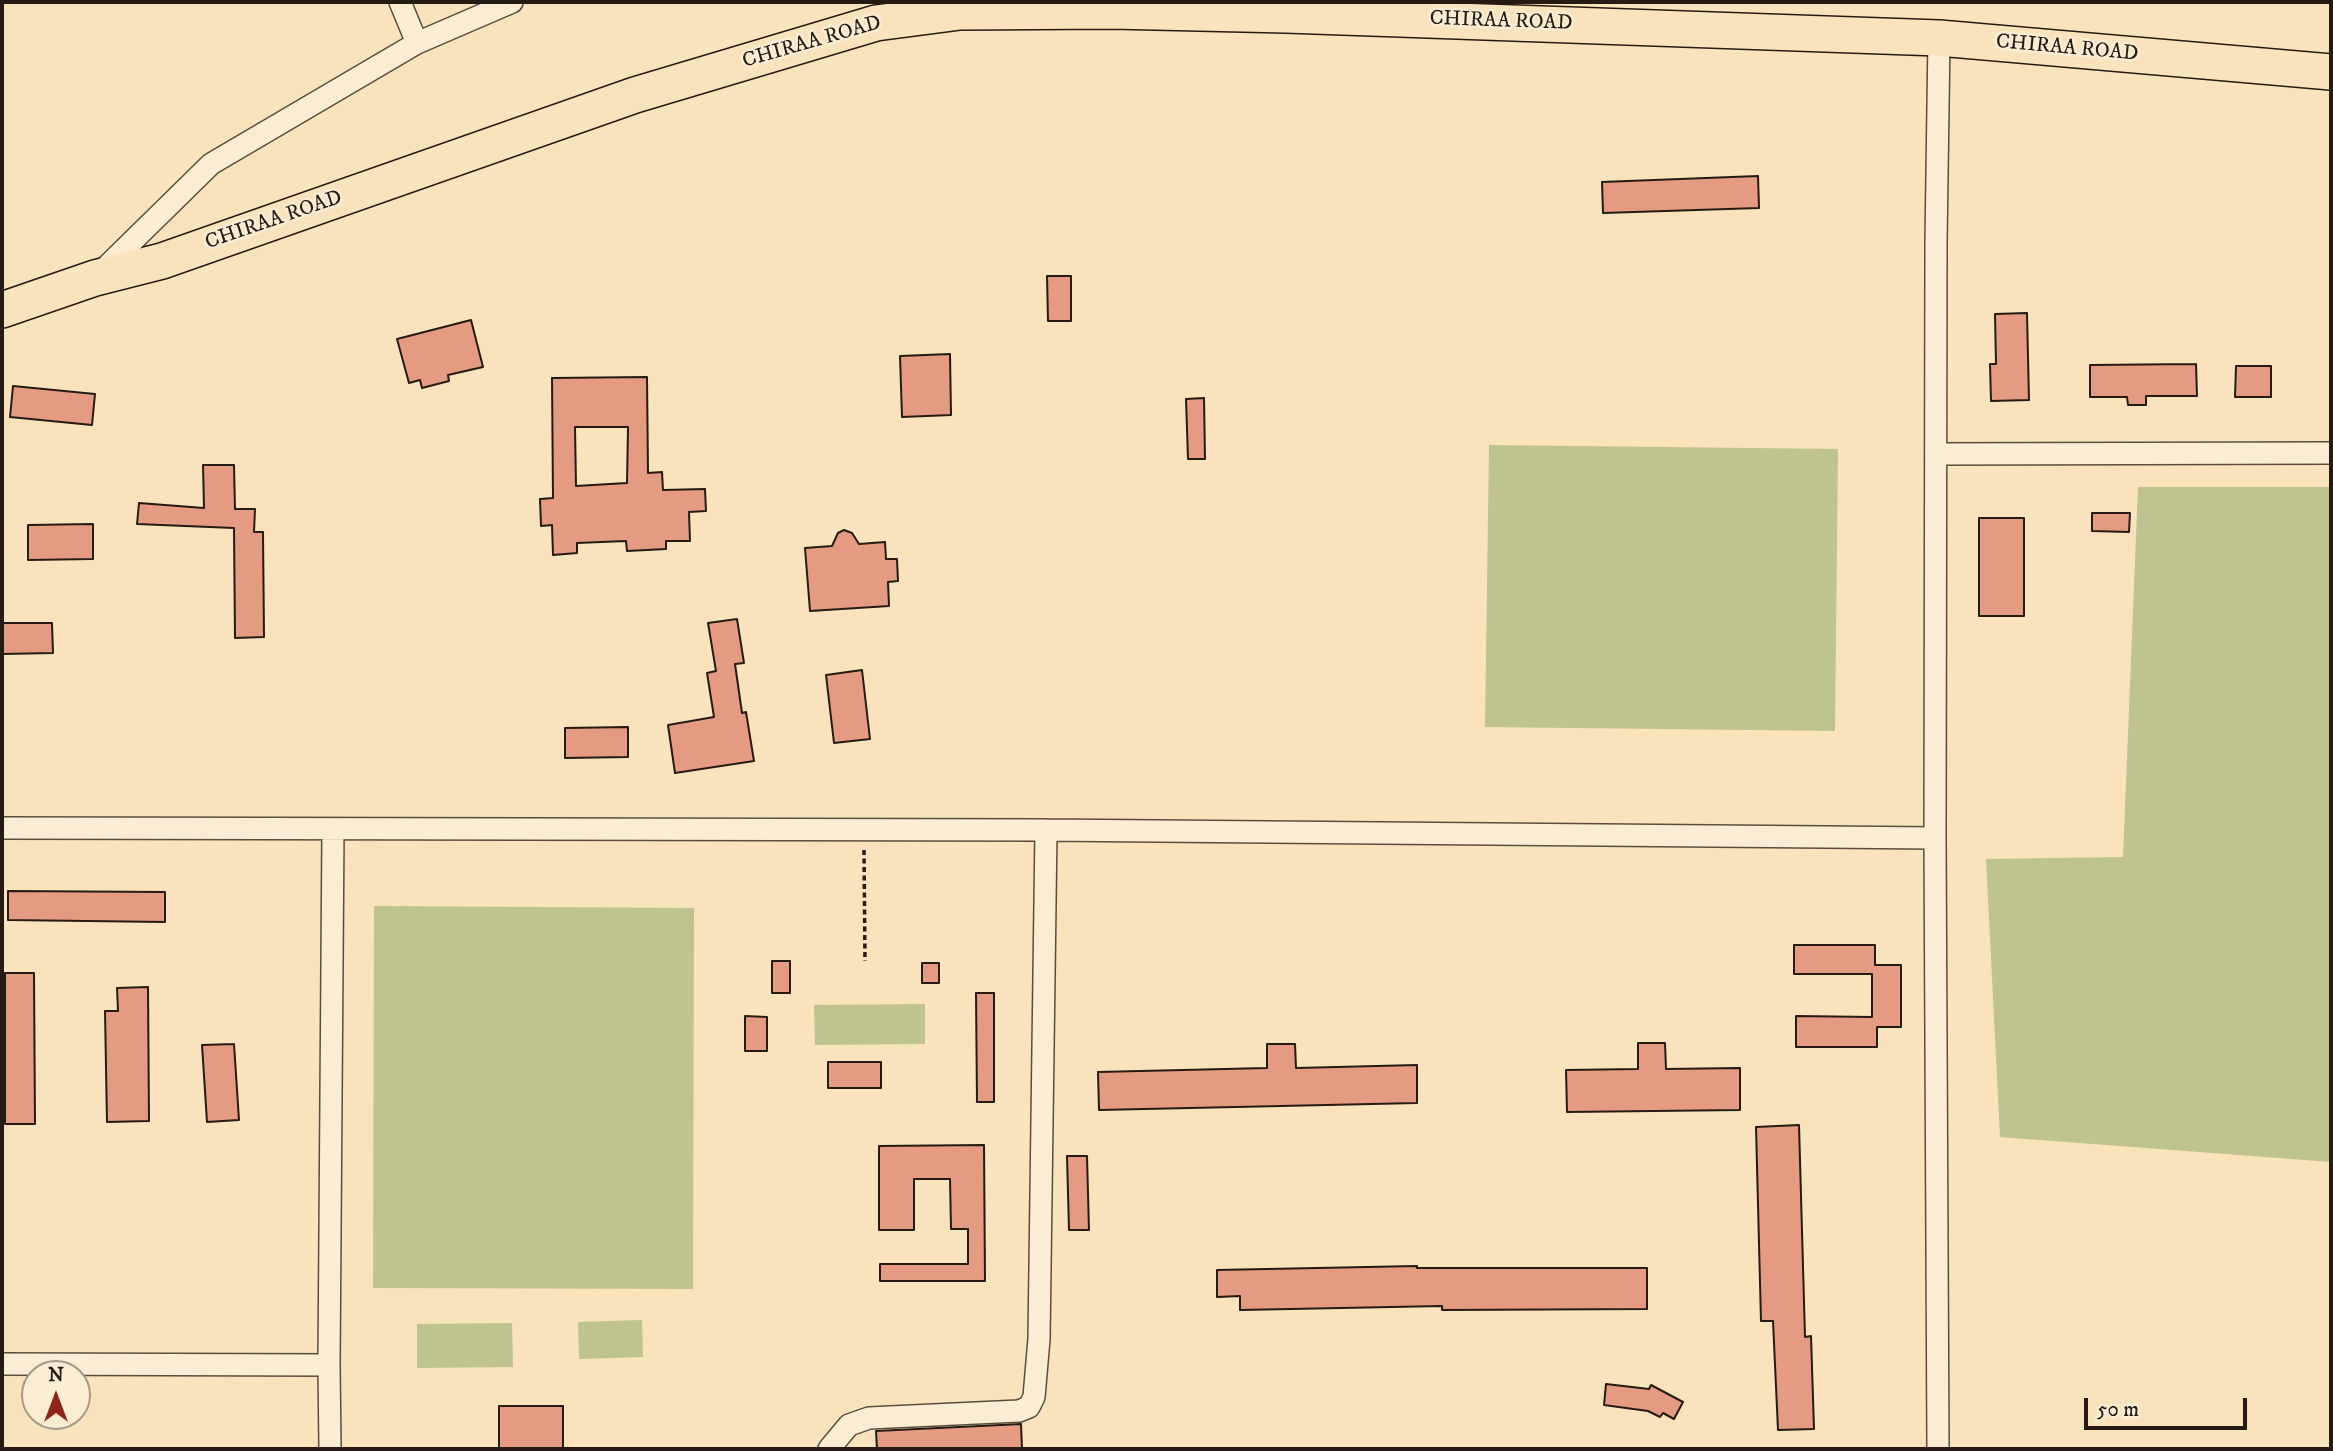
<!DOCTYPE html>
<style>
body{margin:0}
#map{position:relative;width:2333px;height:1451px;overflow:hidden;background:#f8e3bc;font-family:"IM FELL DW Pica",serif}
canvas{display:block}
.frame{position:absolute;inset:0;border:4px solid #251b14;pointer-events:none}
.north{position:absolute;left:21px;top:1360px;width:70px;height:70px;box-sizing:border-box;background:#faedd3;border:2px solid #a59987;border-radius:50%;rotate:0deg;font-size:19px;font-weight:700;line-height:28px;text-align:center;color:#251b14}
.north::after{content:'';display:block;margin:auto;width:24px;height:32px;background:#8f2418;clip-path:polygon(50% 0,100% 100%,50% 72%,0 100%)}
.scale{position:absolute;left:2084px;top:1398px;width:163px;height:32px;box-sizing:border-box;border:4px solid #251b14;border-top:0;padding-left:9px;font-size:21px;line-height:24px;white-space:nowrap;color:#251b14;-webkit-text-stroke:5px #faedd3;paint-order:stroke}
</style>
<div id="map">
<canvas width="2333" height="1451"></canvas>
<div class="frame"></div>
<div class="north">N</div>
<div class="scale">50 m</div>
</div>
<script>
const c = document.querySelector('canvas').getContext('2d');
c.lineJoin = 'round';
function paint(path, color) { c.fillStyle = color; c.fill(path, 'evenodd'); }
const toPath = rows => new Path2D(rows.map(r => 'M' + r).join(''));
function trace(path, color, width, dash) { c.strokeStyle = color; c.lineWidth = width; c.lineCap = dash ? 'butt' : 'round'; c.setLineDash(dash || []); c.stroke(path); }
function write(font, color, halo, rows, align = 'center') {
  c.font = font + ' "IM FELL DW Pica",serif'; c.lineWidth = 5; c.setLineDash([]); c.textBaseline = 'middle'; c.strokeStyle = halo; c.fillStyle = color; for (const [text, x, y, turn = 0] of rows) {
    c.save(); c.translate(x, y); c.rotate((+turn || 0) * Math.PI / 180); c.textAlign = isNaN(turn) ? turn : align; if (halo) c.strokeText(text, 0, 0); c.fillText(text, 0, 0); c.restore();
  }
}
const green = toPath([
 [1489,445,1838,449,1835,731,1485,727],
 [2138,487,2331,487,2331,1162,2000,1137,1986,859,2123,857],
 [374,906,694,908,693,1289,373,1288],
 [925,1004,925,1044,815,1045,814,1005],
 [642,1320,643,1357,579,1359,578,1322],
 [512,1323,513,1367,417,1368,417,1324]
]);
const building = toPath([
 [1758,176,1759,208,1603,213,1602,182,1758,176],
 [1047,276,1071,276,1071,321,1048,321,1047,276],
 [2027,313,2029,400,1991,401,1990,364,1996,364,1995,314,2027,313],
 [471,320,483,367,448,375,449,381,422,388,420,380,409,383,397,339,471,320],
 [950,354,951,415,902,417,900,356,950,354],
 [2196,364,2197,396,2146,396,2146,405,2128,405,2127,397,2090,397,2090,365,2196,364],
 [2236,366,2271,366,2271,397,2235,397,2236,366],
 [647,377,648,473,662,472,663,490,705,489,706,511,689,512,690,541,666,541,666,549,627,551,626,541,577,543,577,553,553,555,552,525,541,526,540,499,553,498,552,378,647,377],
 [575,427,628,427,627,483,576,486,575,427],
 [13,386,95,394,92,425,10,417,13,386],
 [1204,398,1205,459,1188,459,1186,399,1204,398],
 [203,465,234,465,235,509,255,509,254,532,263,532,264,637,235,638,234,528,137,524,139,503,204,508,203,465],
 [2092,513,2130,513,2129,532,2092,531,2092,513],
 [1979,518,2024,518,2024,616,1979,616,1979,518],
 [93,524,93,559,28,560,28,525,93,524],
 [844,530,852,533,859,544,885,542,886,559,897,559,898,581,888,582,889,606,810,611,805,548,832,546,838,533,844,530],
 [737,619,744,663,735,664,742,713,746,712,754,761,675,773,668,725,714,717,707,673,716,671,708,623,737,619],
 [2,623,52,623,53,653,2,654,2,623],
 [862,670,870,739,834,743,826,675,862,670],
 [628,727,628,757,565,758,565,728,628,727],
 [8,891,165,892,165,922,8,920,8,891],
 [1794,945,1875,945,1875,965,1901,965,1901,1027,1877,1027,1877,1047,1796,1047,1796,1016,1872,1017,1872,974,1794,974,1794,945],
 [772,961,790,961,790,993,772,993,772,961],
 [922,963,939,963,939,983,922,983,922,963],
 [5,973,34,973,35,1124,5,1124,5,973],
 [148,987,149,1121,107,1122,105,1011,118,1011,117,988,148,987],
 [976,993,994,993,994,1102,977,1102,976,993],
 [745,1016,767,1017,767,1051,745,1051,745,1016],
 [1638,1043,1665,1043,1666,1069,1740,1068,1740,1110,1567,1112,1566,1070,1638,1069,1638,1043],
 [234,1044,239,1120,207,1122,202,1045,234,1044],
 [1267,1044,1295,1044,1296,1068,1417,1065,1417,1103,1099,1110,1098,1072,1267,1068,1267,1044],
 [828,1062,881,1062,881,1088,828,1088,828,1062],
 [1799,1125,1805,1337,1811,1336,1814,1429,1778,1430,1773,1321,1761,1321,1756,1127,1799,1125],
 [984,1145,985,1281,880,1281,880,1264,968,1264,968,1229,951,1229,950,1179,914,1179,914,1230,879,1230,879,1146,984,1145],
 [1067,1156,1087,1156,1089,1230,1069,1230,1067,1156],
 [1417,1266,1417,1268,1647,1268,1647,1309,1442,1310,1442,1306,1240,1310,1240,1296,1217,1297,1217,1270,1417,1266],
 [1606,1384,1649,1389,1651,1385,1683,1402,1674,1419,1663,1413,1660,1417,1648,1411,1604,1405,1606,1384],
 [499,1406,563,1406,563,1449,499,1449,499,1406],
 [1021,1424,1022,1449,877,1449,876,1431,1021,1424]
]);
const path = toPath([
 [864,850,865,961]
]);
const minor = toPath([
 [400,2,417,43],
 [99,274,211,164,417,43,512,2],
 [1936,454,2331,453],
 [2,828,1046,830,1935,838],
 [2,1364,329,1365,333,829],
 [329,1365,330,1449],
 [829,1449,849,1425,869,1418,1019,1411,1029,1407,1034,1397,1039,1339,1046,830],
 [1938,1449,1935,838,1936,243,1939,38]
]);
const trunk = toPath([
 [2,310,95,278,162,261,635,95,876,23,960,12,1112,11,1286,15,1939,38,2331,72]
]);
const streetNames = [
 ["CHIRAA ROAD",1501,22,2],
 ["CHIRAA ROAD",812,43,-16],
 ["CHIRAA ROAD",2067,49,5],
 ["CHIRAA ROAD",274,221,-19]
];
paint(green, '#bfc38f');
paint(building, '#e59b82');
trace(building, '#251b14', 2);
trace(minor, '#5a4d3e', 24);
trace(trunk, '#251b14', 38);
trace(path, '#251b14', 3.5, [5, 3.5]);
trace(minor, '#faedd3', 21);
trace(trunk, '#f8e3bc', 35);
write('21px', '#251b14', '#faedd3', streetNames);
</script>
